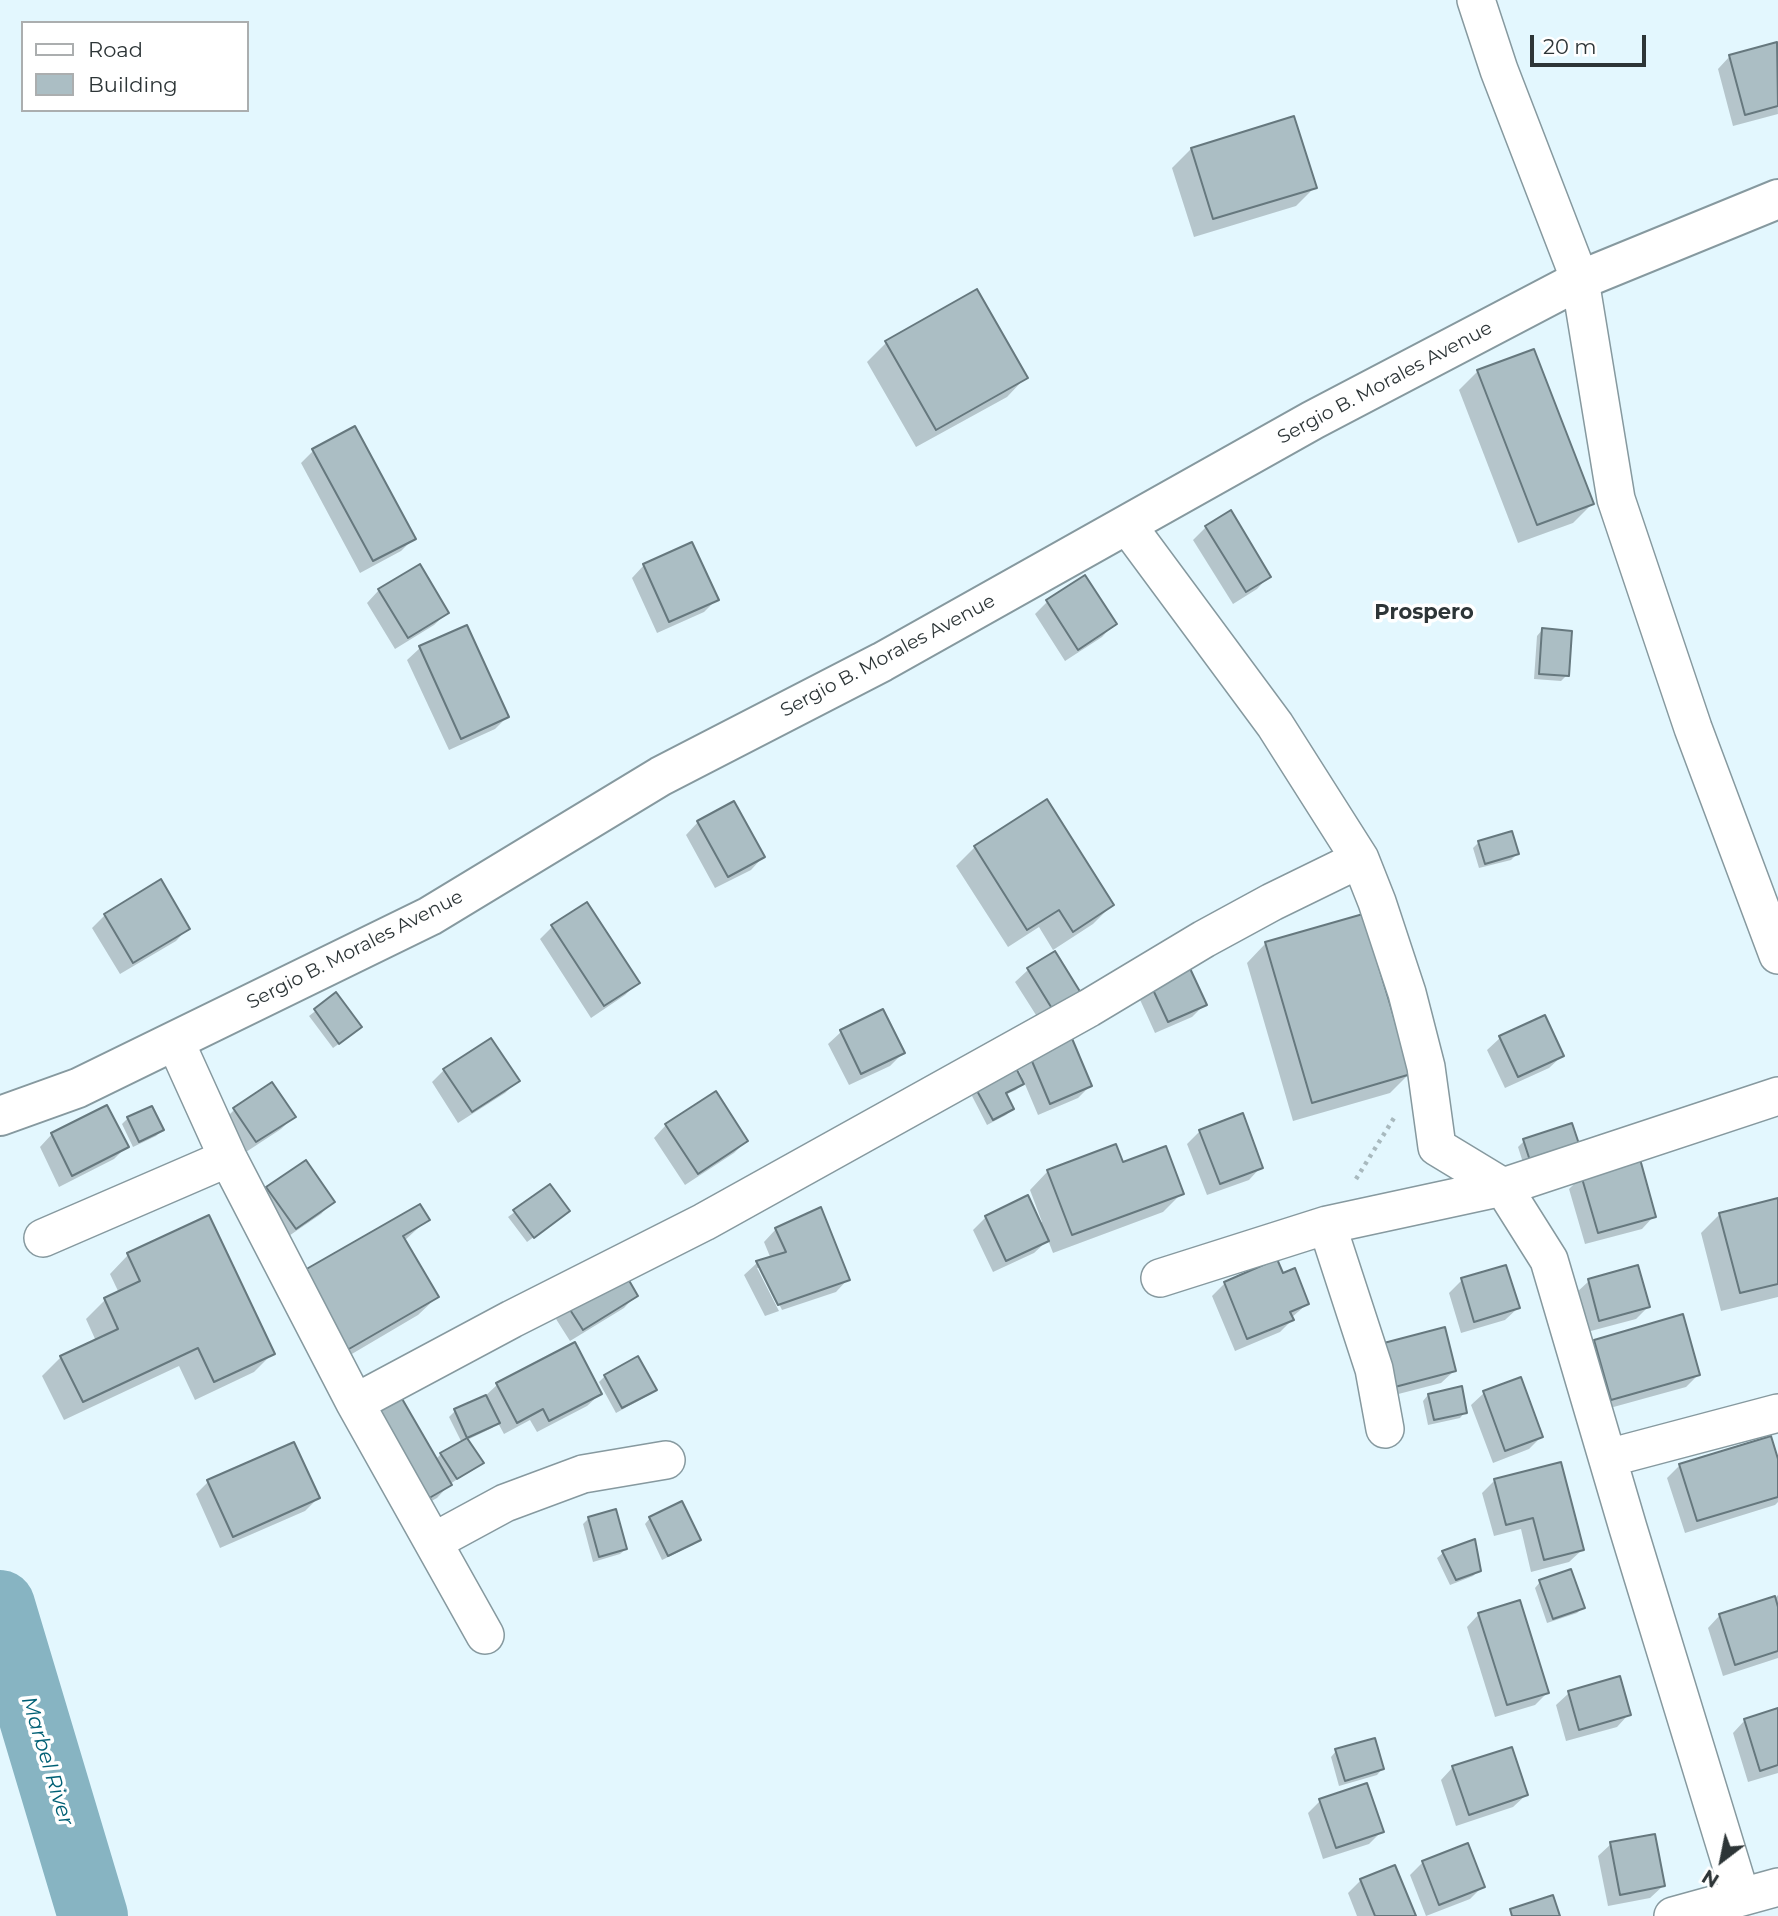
<!DOCTYPE html>
<style>
body{margin:0}
#map{position:relative;width:1778px;height:1916px;overflow:hidden;background:#e3f7fe;font-family:Montserrat,sans-serif}
canvas{display:block}
.legend{position:absolute;left:21px;top:21px;width:228px;height:91px;box-sizing:border-box;background:#fff;border:2px solid #abaeaf;margin:0;padding:9px 12px;list-style:none;font-size:21px;color:#2d3537}
.legend li{display:flex;align-items:center;gap:14px;height:35px}
.legend b{width:35px;border:2px solid #abaeaf}
.north{position:absolute;left:1687px;top:1825px;width:70px;height:70px;-webkit-text-stroke:5px #fff;paint-order:stroke;rotate:212deg;font-size:19px;font-weight:700;line-height:28px;text-align:center;color:#2d3537}
.north::after{content:'';display:block;margin:auto;width:24px;height:32px;background:#2d3537;clip-path:polygon(50% 0,100% 100%,50% 72%,0 100%)}
.scale{position:absolute;left:1530px;top:35px;width:116px;height:32px;box-sizing:border-box;border:4px solid #2d3537;border-top:0;padding-left:9px;font-size:21px;line-height:24px;white-space:nowrap;color:#2d3537;-webkit-text-stroke:5px #fff;paint-order:stroke}
</style>
<div id="map">
<canvas width="1778" height="1916"></canvas>
<ul class="legend">
<li><b style="height:9px;background:#fff"></b>Road</li>
<li><b style="height:19px;background:#abbec4"></b>Building</li>
</ul>
<div class="north">N</div>
<div class="scale">20 m</div>
</div>
<script>
const c = document.querySelector('canvas').getContext('2d');
c.lineJoin = 'round';
function paint(path, color) { c.fillStyle = color; c.fill(path, 'evenodd'); }
const toPath = rows => new Path2D(rows.map(r => 'M' + r).join(''));
function trace(path, color, width, dash) { c.strokeStyle = color; c.lineWidth = width; c.lineCap = dash ? 'butt' : 'round'; c.setLineDash(dash || []); c.stroke(path); }
function write(font, color, halo, rows, align = 'center') {
  c.font = font + ' Montserrat,sans-serif'; c.lineWidth = 7; c.setLineDash([]); c.textBaseline = 'middle'; c.strokeStyle = halo; c.fillStyle = color; for (const [text, x, y, turn = 0] of rows) {
    c.save(); c.translate(x, y); c.rotate((+turn || 0) * Math.PI / 180); c.textAlign = isNaN(turn) ? turn : align; if (halo) c.strokeText(text, 0, 0); c.fillText(text, 0, 0); c.restore();
  }
}
const shadow = toPath([
 [1776,44,1778,114,1733,126,1718,69,1730,56],
 [1191,149,1315,187,1296,206,1194,237,1172,168],
 [886,343,1025,378,1007,397,916,447,867,362],
 [1478,371,1592,504,1573,523,1518,543,1459,390],
 [313,451,413,539,401,551,360,573,301,463],
 [1206,527,1269,576,1257,589,1233,604,1193,540],
 [644,565,717,599,704,612,657,633,632,578],
 [379,590,447,613,434,625,395,649,367,603],
 [1047,602,1114,624,1102,637,1065,661,1035,614],
 [1542,630,1567,675,1561,681,1534,679,1537,636],
 [420,648,507,717,495,729,449,750,407,660],
 [1046,802,1112,905,1093,924,1053,950,1039,927,1008,947,956,866,975,847],
 [698,822,763,857,751,870,715,888,686,835],
 [1479,842,1517,854,1511,860,1479,868,1473,848],
 [161,882,188,928,176,941,120,974,92,928,105,915],
 [586,905,637,983,625,995,591,1018,540,939,552,927],
 [1362,916,1409,1074,1390,1093,1293,1121,1247,963,1265,944],
 [1054,954,1082,998,1043,1026,1015,982,1028,970],
 [1149,981,1205,1004,1192,1017,1155,1033,1137,993],
 [336,995,354,1033,333,1048,309,1016],
 [882,1011,903,1053,890,1066,849,1085,828,1044,841,1032],
 [1544,1018,1562,1056,1549,1068,1505,1088,1487,1050,1500,1038],
 [1027,1048,1090,1086,1078,1098,1038,1115,1024,1082,1016,1090,1005,1095,1012,1109,1006,1115,987,1125,972,1096,977,1090,1022,1078,1015,1061],
 [444,1070,518,1081,505,1093,458,1123,432,1082],
 [234,1110,294,1117,281,1129,243,1154,222,1122],
 [128,1118,162,1130,156,1136,133,1147,122,1124],
 [666,1125,746,1141,734,1153,685,1185,654,1138],
 [1571,1125,1526,1172,1518,1147,1524,1141],
 [1200,1131,1261,1167,1249,1180,1207,1195,1187,1144],
 [52,1134,126,1147,114,1159,59,1187,40,1147],
 [1122,1165,1182,1193,1163,1212,1053,1253,1048,1240,1034,1253,993,1272,973,1230,986,1217,1039,1224,1042,1222,1030,1190,1048,1171],
 [1582,1176,1654,1216,1642,1229,1585,1244,1569,1189],
 [550,1186,562,1216,527,1242,508,1217],
 [267,1189,333,1201,321,1214,283,1240,255,1201],
 [1778,1200,1778,1297,1721,1311,1701,1233,1720,1214],
 [427,1220,404,1241,437,1297,418,1315,323,1371,279,1295],
 [776,1229,848,1279,836,1292,782,1310,761,1268,757,1268,779,1311,765,1316,744,1275,757,1263,771,1259,764,1242],
 [128,1255,273,1353,254,1372,195,1400,179,1366,64,1420,42,1376,61,1357,96,1341,86,1319,105,1300,119,1293,110,1274],
 [1282,1275,1307,1304,1291,1318,1292,1320,1280,1332,1235,1351,1212,1296,1225,1283],
 [1462,1280,1518,1308,1505,1320,1461,1333,1449,1293],
 [1589,1281,1648,1307,1636,1319,1587,1332,1576,1293],
 [636,1295,624,1308,570,1341,556,1319,568,1307],
 [1595,1341,1698,1375,1686,1387,1599,1411,1582,1354],
 [574,1345,600,1394,587,1406,537,1432,530,1420,504,1434,498,1423,492,1428,467,1440,482,1463,450,1484,437,1498,411,1512,435,1460,441,1454,462,1443,449,1417,455,1411,483,1398,497,1385],
 [1368,1358,1454,1371,1441,1383,1379,1399],
 [605,1376,655,1389,649,1395,616,1413,599,1382],
 [1484,1393,1541,1437,1529,1449,1493,1463,1471,1405],
 [1428,1395,1465,1412,1460,1418,1428,1425,1423,1401],
 [1778,1464,1778,1502,1775,1505,1685,1533,1667,1478,1680,1465],
 [1495,1480,1582,1550,1569,1562,1531,1572,1521,1529,1494,1536,1482,1493],
 [208,1482,318,1498,305,1511,220,1548,196,1494],
 [589,1518,626,1549,620,1554,593,1562,583,1524],
 [650,1518,699,1540,693,1545,662,1560,645,1524],
 [1443,1553,1479,1570,1473,1576,1450,1585,1437,1558],
 [1540,1582,1583,1607,1577,1613,1547,1623,1535,1588],
 [1778,1595,1778,1658,1723,1676,1708,1628,1720,1615,1773,1601],
 [1479,1614,1547,1693,1535,1705,1495,1717,1467,1627],
 [1569,1693,1629,1714,1617,1727,1566,1741,1556,1705],
 [1778,1710,1778,1773,1748,1782,1733,1733,1745,1720],
 [1336,1751,1382,1769,1377,1775,1339,1786,1331,1757],
 [1453,1767,1526,1795,1513,1807,1456,1826,1441,1780],
 [1320,1801,1382,1831,1369,1844,1323,1859,1308,1813],
 [1611,1844,1663,1886,1650,1898,1608,1906,1598,1856],
 [1423,1862,1483,1886,1470,1899,1426,1916,1410,1875],
 [1361,1880,1414,1916,1357,1916,1348,1893]
]);
const river = toPath([
 [0,1605,93,1916]
]);
const building = toPath([
 [1777,42,1778,106,1745,115,1729,55,1777,42],
 [1294,116,1317,188,1213,219,1191,148,1294,116],
 [977,289,1028,378,936,430,885,341,977,289],
 [1534,349,1594,504,1537,525,1477,370,1534,349],
 [355,426,416,539,373,561,312,449,355,426],
 [1231,510,1271,577,1246,592,1205,526,1231,510],
 [692,542,719,600,669,622,643,564,692,542],
 [420,564,449,613,408,638,378,589,420,564],
 [1085,575,1117,624,1078,650,1046,600,1085,575],
 [467,625,509,717,461,739,419,646,467,625],
 [1542,628,1572,631,1569,676,1539,674,1542,628],
 [1047,799,1114,905,1073,932,1059,910,1027,930,974,846,1047,799],
 [734,801,765,857,728,877,697,821,734,801],
 [1512,831,1519,854,1485,864,1478,841,1512,831],
 [161,879,190,929,133,963,104,914,161,879],
 [587,902,640,983,604,1006,551,925,587,902],
 [1363,914,1411,1074,1312,1103,1265,942,1363,914],
 [1055,951,1084,998,1056,1015,1027,968,1055,951],
 [1187,962,1207,1005,1168,1022,1148,979,1187,962],
 [336,992,362,1027,339,1044,314,1009,336,992],
 [883,1009,905,1053,861,1074,840,1030,883,1009],
 [1545,1015,1564,1056,1518,1077,1499,1036,1545,1015],
 [1068,1029,1092,1086,1050,1104,1026,1047,1068,1029],
 [491,1038,520,1081,472,1112,443,1069,491,1038],
 [1016,1068,1024,1084,1006,1093,1014,1109,993,1120,976,1089,1016,1068],
 [272,1082,296,1117,256,1142,233,1108,272,1082],
 [716,1091,748,1141,698,1174,665,1124,716,1091],
 [107,1105,129,1147,72,1176,51,1133,107,1105],
 [152,1106,164,1130,139,1142,127,1117,152,1106],
 [1243,1113,1263,1168,1220,1184,1199,1130,1243,1113],
 [1572,1123,1581,1150,1532,1167,1523,1139,1572,1123],
 [1116,1144,1123,1162,1166,1146,1184,1194,1072,1235,1047,1170,1116,1144],
 [1640,1159,1656,1217,1598,1233,1581,1175,1640,1159],
 [306,1160,335,1202,296,1229,266,1187,306,1160],
 [550,1184,570,1211,534,1238,513,1210,550,1184],
 [1028,1195,1049,1241,1006,1261,985,1216,1028,1195],
 [1778,1198,1778,1284,1740,1293,1719,1213,1778,1198],
 [420,1204,430,1220,403,1236,439,1297,342,1353,296,1275,420,1204],
 [821,1207,850,1280,778,1305,756,1261,786,1252,775,1228,821,1207],
 [209,1215,275,1354,214,1382,198,1348,83,1402,60,1356,118,1329,104,1298,140,1281,127,1253,209,1215],
 [1277,1259,1283,1273,1295,1268,1309,1304,1290,1312,1294,1320,1247,1339,1224,1282,1277,1259],
 [1506,1265,1520,1308,1474,1322,1461,1278,1506,1265],
 [1638,1265,1650,1307,1599,1321,1588,1279,1638,1265],
 [623,1270,638,1296,583,1330,567,1305,623,1270],
 [1683,1314,1700,1375,1611,1400,1594,1340,1683,1314],
 [1445,1327,1456,1371,1391,1388,1380,1344,1445,1327],
 [575,1342,602,1394,549,1421,543,1409,517,1423,496,1383,575,1342],
 [638,1356,657,1390,622,1408,604,1375,638,1356],
 [1521,1377,1543,1437,1505,1451,1483,1391,1521,1377],
 [1462,1386,1467,1413,1434,1420,1428,1394,1462,1386],
 [486,1395,500,1423,467,1438,454,1409,486,1395],
 [401,1397,452,1485,424,1501,373,1414,401,1397],
 [1771,1436,1778,1459,1778,1497,1697,1521,1679,1464,1771,1436],
 [467,1438,484,1463,457,1479,440,1453,467,1438],
 [294,1442,320,1498,233,1537,207,1480,294,1442],
 [1561,1462,1584,1550,1544,1560,1533,1518,1506,1525,1494,1479,1561,1462],
 [682,1501,701,1540,668,1556,649,1517,682,1501],
 [616,1509,627,1549,599,1557,588,1517,616,1509],
 [1475,1539,1481,1571,1456,1580,1442,1551,1475,1539],
 [1571,1569,1585,1608,1553,1619,1539,1580,1571,1569],
 [1775,1596,1778,1607,1778,1651,1735,1665,1719,1614,1775,1596],
 [1520,1600,1549,1693,1507,1705,1478,1613,1520,1600],
 [1620,1676,1631,1715,1579,1730,1568,1691,1620,1676],
 [1778,1708,1778,1765,1760,1771,1744,1719,1778,1708],
 [1375,1738,1384,1769,1345,1781,1335,1749,1375,1738],
 [1512,1747,1528,1795,1469,1815,1452,1766,1512,1747],
 [1367,1783,1384,1832,1336,1848,1319,1799,1367,1783],
 [1655,1834,1665,1886,1620,1895,1610,1842,1655,1834],
 [1468,1843,1485,1887,1439,1905,1422,1861,1468,1843],
 [1395,1865,1416,1916,1375,1916,1360,1879,1395,1865],
 [1553,1895,1560,1916,1512,1916,1510,1909,1553,1895]
]);
const path = toPath([
 [1356,1179,1394,1118]
]);
const street = toPath([
 [1476,0,1499,70,1580,280,1616,499,1693,728,1778,955],
 [1127,525,1275,725,1360,859,1377,902,1407,993,1426,1067,1437,1147,1503,1187,1549,1260,1628,1528,1741,1897],
 [175,1041,228,1158,355,1403,485,1635],
 [1327,1225,1374,1369,1385,1429],
 [43,1238,228,1158],
 [1160,1278,1327,1225,1503,1187,1778,1096],
 [355,1403,512,1319,704,1222,1089,1008,1204,939,1272,902,1360,859],
 [1608,1458,1778,1413],
 [433,1542,505,1503,583,1474,666,1460],
 [1673,1916,1778,1887]
]);
const primary = toPath([
 [0,1116,78,1088,430,916,661,776,882,662,1313,420,1580,280,1778,199]
]);
const streetNames = [
 ["Sergio B. Morales Avenue",1385,383,-28],
 ["Sergio B. Morales Avenue",888,656,-28],
 ["Sergio B. Morales Avenue",355,950,-27]
];
const neighbourhoodNames = [
 ["Prospero",1424,613]
];
const waterNames = [
 ["Marbel River",47,1761,73]
];
paint(shadow, '#0003');
trace(river, '#87b4c2', 70);
paint(building, '#abbec4');
trace(building, '#66787e', 2);
trace(street, '#86999f', 40);
trace(primary, '#86999f', 42);
trace(path, '#a8b9be', 4.5, [3.5, 5]);
trace(street, '#fff', 37);
trace(primary, '#fff', 38);
write('19px', '#2d3537', '#fff', streetNames);
write('bold 21px', '#2d3537', '#fff', neighbourhoodNames);
write('italic 21px', '#006075', '#fff', waterNames);
</script>
